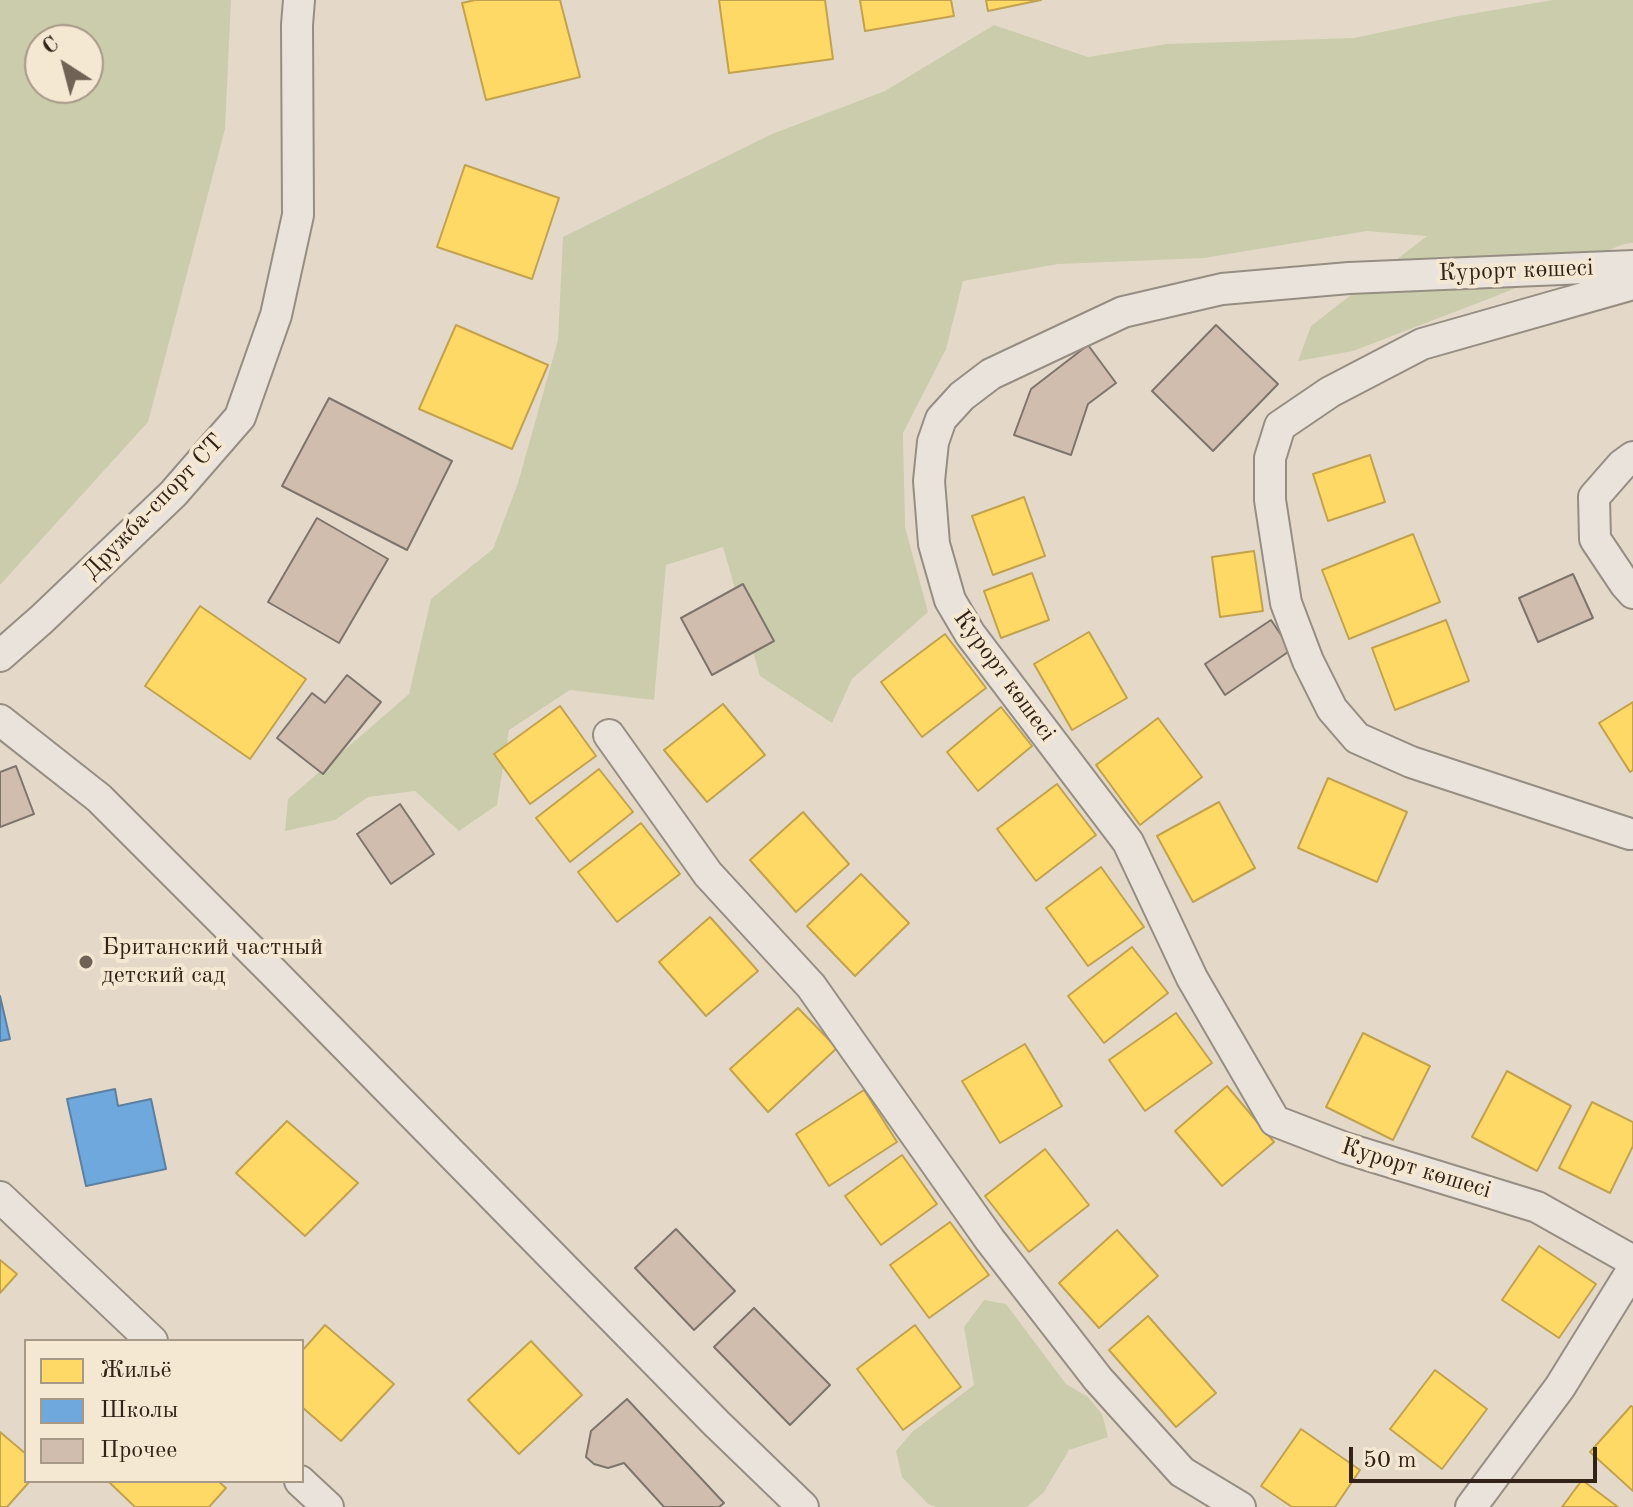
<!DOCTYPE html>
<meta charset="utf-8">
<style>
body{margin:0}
#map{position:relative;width:1633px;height:1507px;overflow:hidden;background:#e4d9c8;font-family:"Old Standard TT",serif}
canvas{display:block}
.legend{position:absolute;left:24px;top:1339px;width:280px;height:144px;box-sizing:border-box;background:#f5e8d3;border:2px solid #a79988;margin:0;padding:10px 14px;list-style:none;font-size:24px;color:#322217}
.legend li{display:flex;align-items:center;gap:16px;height:40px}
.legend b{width:40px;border:2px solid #a79988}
.north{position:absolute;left:24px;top:24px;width:80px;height:80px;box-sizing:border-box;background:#f5e8d3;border:2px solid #a79988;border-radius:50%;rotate:324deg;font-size:22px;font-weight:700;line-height:32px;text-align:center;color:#322217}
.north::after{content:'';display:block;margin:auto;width:28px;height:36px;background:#706255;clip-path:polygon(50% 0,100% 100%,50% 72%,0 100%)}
.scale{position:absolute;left:1349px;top:1447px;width:248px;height:36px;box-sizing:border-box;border:4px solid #322217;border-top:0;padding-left:10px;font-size:24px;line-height:28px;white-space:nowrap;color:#322217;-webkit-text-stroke:6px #f5e8d3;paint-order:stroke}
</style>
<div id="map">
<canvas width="1633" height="1507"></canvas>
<ul class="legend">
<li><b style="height:22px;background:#ffd966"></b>Жильё</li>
<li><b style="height:22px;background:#6fa8dc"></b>Школы</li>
<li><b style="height:22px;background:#d0bdae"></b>Прочее</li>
</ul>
<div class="north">С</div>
<div class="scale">50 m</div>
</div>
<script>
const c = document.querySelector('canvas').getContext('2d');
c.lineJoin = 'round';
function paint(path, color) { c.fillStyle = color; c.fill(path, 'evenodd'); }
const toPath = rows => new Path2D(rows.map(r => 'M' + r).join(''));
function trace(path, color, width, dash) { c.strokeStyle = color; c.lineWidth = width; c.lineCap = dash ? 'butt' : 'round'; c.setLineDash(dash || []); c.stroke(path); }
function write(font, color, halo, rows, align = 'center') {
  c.font = font + ' "Old Standard TT",serif'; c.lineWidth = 8; c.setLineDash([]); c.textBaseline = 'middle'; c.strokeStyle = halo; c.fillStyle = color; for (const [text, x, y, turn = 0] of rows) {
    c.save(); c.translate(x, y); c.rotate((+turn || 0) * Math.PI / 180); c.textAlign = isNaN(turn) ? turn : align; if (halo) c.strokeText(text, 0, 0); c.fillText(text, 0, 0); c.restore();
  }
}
const green = toPath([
 [0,0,231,0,225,129,148,422,0,585],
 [40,40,88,40,88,88,40,88],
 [1553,0,1633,0,1633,243,1624,244,1496,296,1353,351,1298,361,1311,326,1427,236,1367,231,1204,258,1058,264,963,281,946,349,903,433,905,527,928,612,852,679,832,723,760,676,723,547,666,565,654,700,570,690,509,730,497,805,459,831,415,791,368,797,335,820,285,831,288,799,409,694,431,599,493,549,518,483,558,340,563,237,772,134,885,91,994,25,1088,57,1167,44,1354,38,1453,17],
 [984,1300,1006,1304,1066,1384,1088,1397,1102,1414,1108,1437,1069,1450,1044,1492,1027,1507,936,1507,928,1504,902,1477,896,1451,912,1432,974,1385,964,1327]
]);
const homes = toPath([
 [475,0,560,0,580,77,486,100,462,3,475,0],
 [719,0,825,0,833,59,729,73,719,0],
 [860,0,951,0,954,16,865,31,860,0],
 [986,0,1041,0,988,11,986,0],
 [465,165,559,198,532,279,437,247,465,165],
 [456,325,548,365,512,449,419,409,456,325],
 [1370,455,1385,502,1328,521,1313,474,1370,455],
 [1024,497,1045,556,993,575,972,516,1024,497],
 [1413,534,1440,602,1349,639,1322,570,1413,534],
 [1254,551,1263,611,1220,617,1212,557,1254,551],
 [1032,573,1049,620,1001,638,984,591,1032,573],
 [200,606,306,679,250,759,145,686,200,606],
 [1446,620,1469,681,1395,710,1372,648,1446,620],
 [1089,632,1127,698,1072,730,1034,664,1089,632],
 [945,634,986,688,922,737,881,682,945,634],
 [1633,702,1633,770,1630,772,1599,723,1633,702],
 [723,704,765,755,707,802,664,750,723,704],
 [560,706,596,756,530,804,494,754,560,706],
 [1001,707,1032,746,978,791,947,752,1001,707],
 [1158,718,1202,777,1140,825,1096,765,1158,718],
 [599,769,633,812,570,862,536,818,599,769],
 [1328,778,1407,812,1377,882,1298,848,1328,778],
 [1057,784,1096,835,1036,881,997,829,1057,784],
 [1219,802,1255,868,1193,902,1157,836,1219,802],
 [803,812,849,864,796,912,750,860,803,812],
 [641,823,680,874,617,922,578,872,641,823],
 [1101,867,1144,927,1088,966,1046,908,1101,867],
 [861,874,909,923,855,976,807,926,861,874],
 [710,917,758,971,706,1016,659,962,710,917],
 [1132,947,1168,993,1104,1043,1068,996,1132,947],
 [798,1008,837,1048,768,1112,730,1069,798,1008],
 [1176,1013,1212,1063,1145,1111,1109,1060,1176,1013],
 [1363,1033,1430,1066,1393,1140,1326,1107,1363,1033],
 [1025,1044,1062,1106,1000,1143,962,1081,1025,1044],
 [1507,1071,1571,1106,1537,1171,1472,1137,1507,1071],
 [1227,1086,1274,1142,1222,1186,1175,1131,1227,1086],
 [864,1090,897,1142,829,1186,796,1134,864,1090],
 [1592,1102,1633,1122,1633,1146,1610,1193,1559,1168,1592,1102],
 [287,1121,358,1183,305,1236,236,1173,287,1121],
 [1045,1149,1089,1205,1029,1252,985,1196,1045,1149],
 [902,1155,937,1204,881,1245,845,1196,902,1155],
 [950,1222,989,1275,929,1318,890,1265,950,1222],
 [1117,1230,1158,1276,1099,1328,1059,1283,1117,1230],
 [1539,1246,1596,1284,1559,1338,1502,1300,1539,1246],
 [0,1260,17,1274,0,1293,0,1260],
 [1148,1316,1216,1393,1176,1427,1109,1350,1148,1316],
 [325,1325,394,1384,341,1441,302,1407,302,1351,325,1325],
 [915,1325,961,1387,903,1430,857,1369,915,1325],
 [531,1341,582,1395,519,1454,468,1400,531,1341],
 [1435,1370,1487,1409,1442,1469,1390,1429,1435,1370],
 [1631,1406,1633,1407,1633,1491,1590,1452,1631,1406],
 [1301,1429,1360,1470,1335,1507,1292,1507,1261,1486,1301,1429],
 [0,1432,26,1454,26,1481,30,1481,7,1507,0,1507,0,1432],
 [1582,1480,1618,1507,1562,1507,1582,1480],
 [110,1481,218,1481,226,1488,209,1507,135,1507,109,1482,110,1481]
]);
const schools = toPath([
 [0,996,10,1039,0,1041,0,996],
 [115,1089,118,1106,151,1099,166,1169,86,1186,67,1099,115,1089]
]);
const building = toPath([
 [1216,325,1278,384,1213,451,1152,391,1216,325],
 [1088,345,1116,383,1088,404,1071,455,1014,435,1031,389,1088,345],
 [329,398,452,461,407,550,282,486,329,398],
 [317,518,388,559,339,643,268,602,317,518],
 [1573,574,1593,618,1538,642,1519,598,1573,574],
 [743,584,774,641,712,675,681,618,743,584],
 [1271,620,1291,650,1225,695,1205,664,1271,620],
 [347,675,381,702,323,774,277,738,312,693,325,703,347,675],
 [16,766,34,814,0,827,0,772,16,766],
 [400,804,434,854,391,884,357,834,400,804],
 [676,1229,735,1291,694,1330,635,1268,676,1229],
 [754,1308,830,1385,790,1425,714,1347,754,1308],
 [627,1399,724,1503,719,1507,664,1507,624,1463,608,1468,594,1464,586,1457,591,1431,627,1399]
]);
const minor = toPath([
 [1633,266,1349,278,1222,289,1123,312,991,374,962,396,941,419,933,442,929,481,934,544,950,600,970,634,1128,842,1192,978,1275,1121,1345,1148,1537,1207,1633,1261],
 [1633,457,1622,465,1594,497,1595,539,1625,584,1633,593],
 [0,656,42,619,173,494,240,417,276,315,298,215,297,25,299,0],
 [0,720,99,798,274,973,717,1424,803,1507],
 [609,735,708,874,811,986,990,1240,1098,1379,1182,1472,1240,1507],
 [1630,834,1411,762,1357,738,1332,709,1308,661,1286,603,1270,500,1270,458,1280,426,1330,392,1422,344,1633,284],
 [0,1197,152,1341],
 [300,1481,328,1507],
 [1471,1507,1560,1387,1633,1269]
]);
const markers = [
 [86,962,8,"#706255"]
];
const streetNames = [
 ["Курорт көшесі",1516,271,-2],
 ["Дружба-спорт СТ",154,507,-46],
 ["Курорт көшесі",1004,676,54],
 ["Курорт көшесі",1416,1169,17]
];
const poiNames = [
 ["Британский частный",102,948],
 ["детский сад",102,976]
];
paint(green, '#cbccab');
paint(homes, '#ffd966');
trace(homes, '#c2a24e', 2);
paint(schools, '#6fa8dc');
trace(schools, '#5d80a1', 2);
paint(building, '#d0bdae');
trace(building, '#7d756c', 2);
trace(minor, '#968e83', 34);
trace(minor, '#e9e3db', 30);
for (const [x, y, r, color] of markers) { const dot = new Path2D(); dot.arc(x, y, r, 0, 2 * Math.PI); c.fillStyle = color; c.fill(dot); trace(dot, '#f5e8d3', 3); }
write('24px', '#322217', '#f5e8d3', streetNames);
write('24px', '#322217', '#f5e8d3', poiNames, 'left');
</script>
